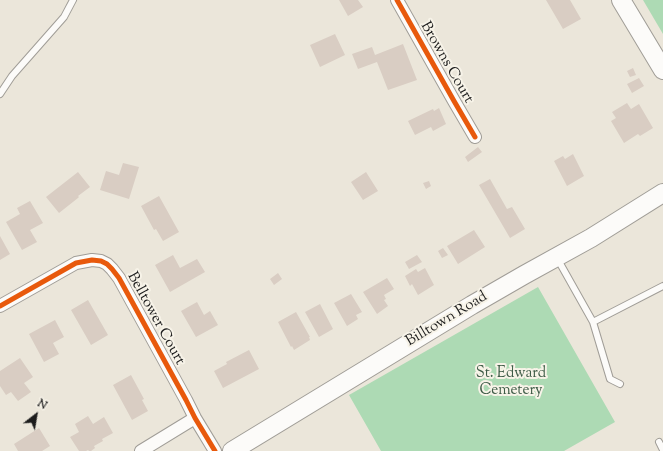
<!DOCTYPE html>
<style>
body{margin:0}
#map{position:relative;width:663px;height:451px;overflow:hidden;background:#ebe6da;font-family:"Sorts Mill Goudy",serif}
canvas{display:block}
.north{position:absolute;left:16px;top:395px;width:40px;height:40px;-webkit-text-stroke:3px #f7f3e8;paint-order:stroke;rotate:31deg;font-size:11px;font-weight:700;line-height:16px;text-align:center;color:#1c1c1c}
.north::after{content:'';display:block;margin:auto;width:14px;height:18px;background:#1c1c1c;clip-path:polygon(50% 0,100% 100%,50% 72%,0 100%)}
</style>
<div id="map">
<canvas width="663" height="451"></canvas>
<div class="north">N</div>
</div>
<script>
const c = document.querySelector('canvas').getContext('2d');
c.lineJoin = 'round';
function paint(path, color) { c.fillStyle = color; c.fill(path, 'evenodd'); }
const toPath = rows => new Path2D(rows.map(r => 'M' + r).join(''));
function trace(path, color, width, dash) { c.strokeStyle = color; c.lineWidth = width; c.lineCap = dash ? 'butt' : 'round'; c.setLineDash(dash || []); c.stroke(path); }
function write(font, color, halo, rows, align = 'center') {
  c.font = font + ' "Sorts Mill Goudy",serif'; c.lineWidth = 4; c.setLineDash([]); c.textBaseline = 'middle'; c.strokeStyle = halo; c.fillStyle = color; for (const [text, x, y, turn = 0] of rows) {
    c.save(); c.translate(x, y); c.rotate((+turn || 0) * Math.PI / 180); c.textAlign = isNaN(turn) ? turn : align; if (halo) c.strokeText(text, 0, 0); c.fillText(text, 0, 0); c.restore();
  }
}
const green = toPath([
 [643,0,663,0,663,34],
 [538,287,615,422,564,451,381,451,349,395]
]);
const building = toPath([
 [339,0,358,0,363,7,348,16],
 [546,0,570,0,581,19,563,29],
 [335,34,345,55,320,67,310,45],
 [403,44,417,80,388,90,377,62,358,69,352,54,372,47,375,55],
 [633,68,636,75,630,77,627,71],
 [639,78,644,86,632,93,627,84],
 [627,103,631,109,639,104,653,128,640,136,638,134,624,143,611,121,616,118,612,112],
 [439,108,446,124,433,131,431,127,415,135,408,121,433,109,434,111],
 [478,147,482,152,468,162,465,157],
 [573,154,584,176,567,186,554,161,563,156,565,159],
 [123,163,139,167,129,199,100,190,106,171,119,175],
 [78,172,90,187,78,196,79,197,78,198,59,213,46,197],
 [366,172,378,191,363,200,351,182],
 [490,179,507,209,512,207,525,229,510,238,479,185],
 [429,181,431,186,426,189,423,183],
 [159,196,179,232,163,241,156,229,154,230,141,206],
 [30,201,43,223,30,230,37,242,22,250,6,222,20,214,17,208],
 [474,230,485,247,458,264,447,246],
 [0,236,10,254,0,260],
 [443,248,448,255,442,258,438,251],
 [173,255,180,268,197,259,205,272,170,292,155,265],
 [417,255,422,262,409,269,405,262],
 [425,268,434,285,418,295,412,284,410,286,405,276,416,269,418,272],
 [278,273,282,279,274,285,270,279],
 [387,278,394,289,384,295,386,299,384,300,388,306,377,314,363,292],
 [351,294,362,312,356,315,358,319,347,326,334,303],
 [88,300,108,335,91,345,71,310],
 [197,302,204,315,210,311,218,325,196,337,181,311],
 [320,304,333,329,319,337,305,312],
 [296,312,310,337,309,337,310,340,294,350,292,346,291,347,278,322],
 [55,320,64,337,53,343,59,354,44,362,29,334],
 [249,350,259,369,223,388,214,371,227,364,226,362],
 [20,358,33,377,24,383,31,392,18,401,11,392,6,395,0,386,0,371],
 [131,375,144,399,142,400,148,411,132,420,113,385],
 [88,416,93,424,104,417,113,433,102,439,103,441,94,446,95,448,91,451,89,451,88,450,86,451,79,451,70,437,79,432,75,424],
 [39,428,50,446,42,451,18,451,14,444]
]);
const lane = toPath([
 [0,94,12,76,64,17,73,0],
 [557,258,593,322,610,379,620,384],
 [593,322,663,286],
 [659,442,663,450]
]);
const street = toPath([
 [397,0,454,101,475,137],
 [0,306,76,263,92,260,101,261,107,264,112,269,119,278,186,400,195,418,215,451],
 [141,451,195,418]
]);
const secondary = toPath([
 [621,0,663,70],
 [232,451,472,305,524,275,591,238,663,193]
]);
const cycleway = toPath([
 [397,0,454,101,475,137],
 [0,306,76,263,92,260,101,261,107,264,112,269,119,278,186,400,195,418,215,451]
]);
const streetNames = [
 ["Browns Court",446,63,60],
 ["Belltower Court",155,319,61],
 ["Billtown Road",447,320,-31]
];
const parkNames = [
 ["St. Edward",511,374],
 ["Cemetery",511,391]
];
paint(green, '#addab4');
paint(building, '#d9cdc3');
trace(lane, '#a09d97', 8);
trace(street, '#a09d97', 14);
trace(secondary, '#a09d97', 20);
trace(lane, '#fcfbf9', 6);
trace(street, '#fcfbf9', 12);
trace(secondary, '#fcfbf9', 18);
trace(cycleway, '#e8590c', 5);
write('15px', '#1c1c1c', '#f7f3e8', streetNames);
write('15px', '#3d5b46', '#f7f3e8', parkNames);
</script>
